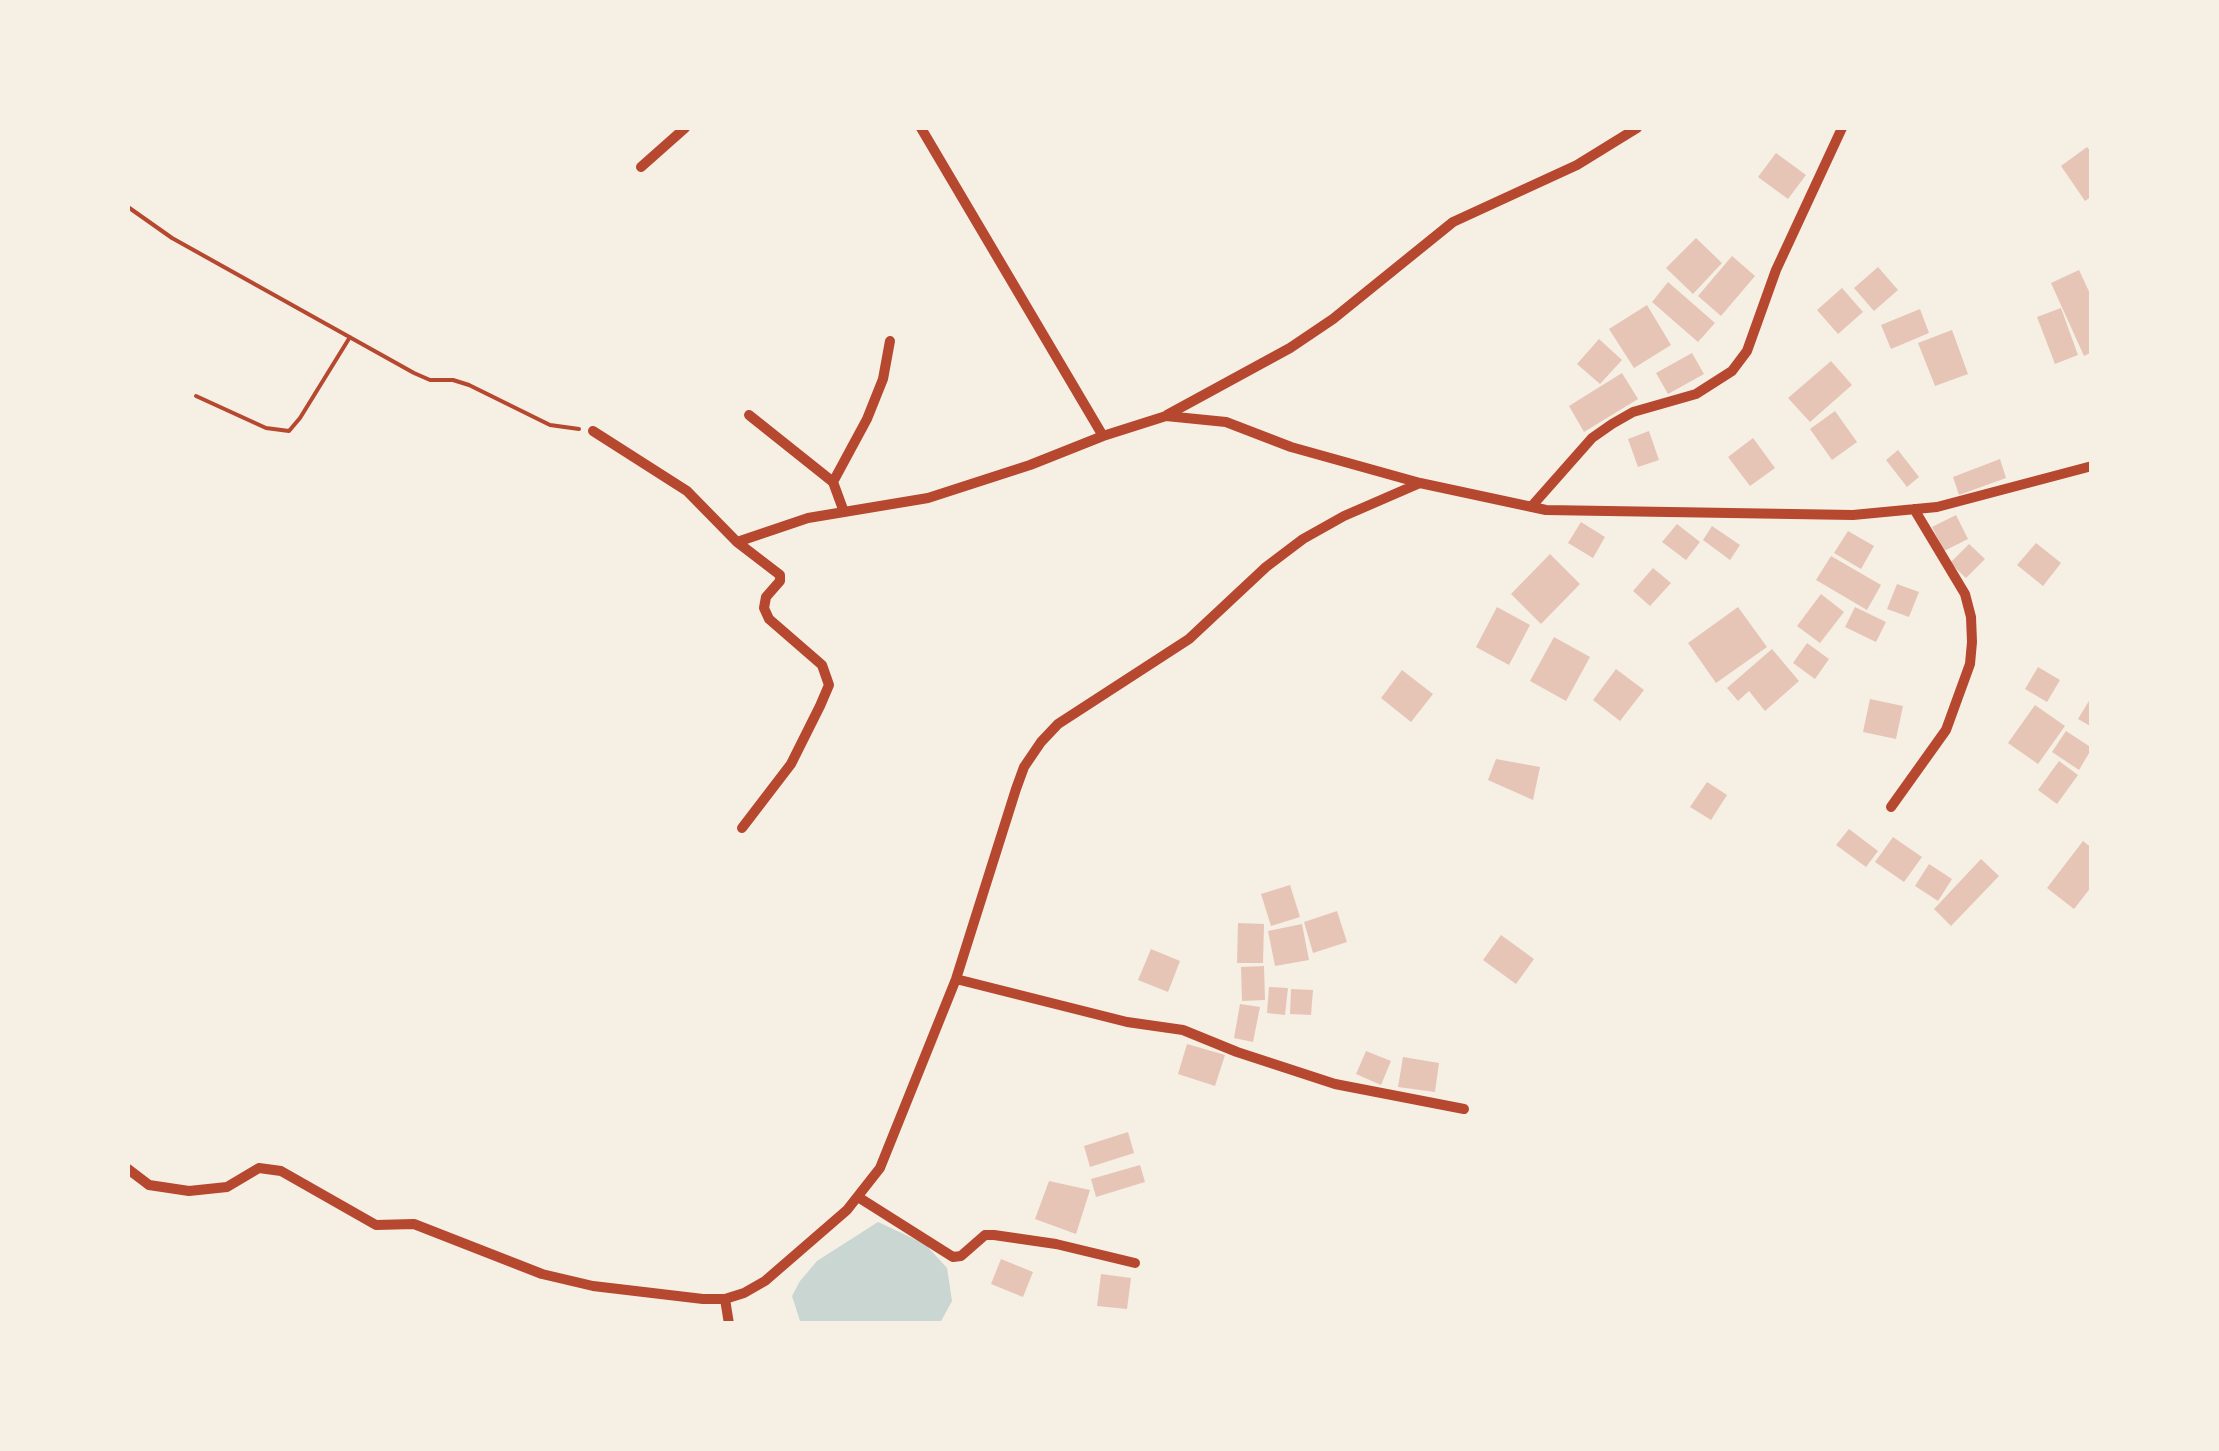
<!DOCTYPE html>
<style>
body{margin:0}
#map{position:relative;width:2219px;height:1451px;overflow:hidden;background:#f6efe4;font-family:"Work Sans",sans-serif}
canvas{display:block}
.frame{position:absolute;inset:0;border:130px solid #f6efe4;pointer-events:none}
</style>
<div id="map">
<canvas width="2219" height="1451"></canvas>
<div class="frame"></div>
</div>
<script>
const c = document.querySelector('canvas').getContext('2d');
c.lineJoin = 'round';
function paint(path, color) { c.fillStyle = color; c.fill(path, 'evenodd'); }
const toPath = rows => new Path2D(rows.map(r => 'M' + r).join(''));
function trace(path, color, width, dash) { c.strokeStyle = color; c.lineWidth = width; c.lineCap = dash ? 'butt' : 'round'; c.setLineDash(dash || []); c.stroke(path); }
const water = toPath([
 [878,1222,925,1244,947,1268,952,1301,940,1323,801,1324,792,1296,800,1281,817,1261]
]);
const building = toPath([
 [2087,147,2092,153,2092,196,2085,201,2061,166],
 [1776,153,1806,175,1788,199,1758,177],
 [1696,238,1722,263,1693,294,1666,268],
 [1732,256,1755,276,1721,316,1698,296],
 [1878,267,1898,290,1874,311,1854,288],
 [2079,270,2092,298,2092,352,2084,356,2051,283],
 [1668,282,1715,323,1698,342,1652,302],
 [1842,288,1863,312,1838,334,1817,310],
 [1647,305,1671,345,1634,368,1609,329],
 [2061,308,2078,355,2055,364,2037,317],
 [1920,309,1929,333,1891,349,1881,325],
 [1952,330,1968,374,1935,386,1918,343],
 [1599,339,1622,360,1600,384,1577,364],
 [1692,353,1704,374,1668,394,1656,373],
 [1831,361,1852,385,1810,422,1788,398],
 [1622,373,1638,399,1584,432,1569,406],
 [1835,411,1857,442,1832,460,1810,429],
 [1649,431,1659,460,1638,467,1628,439],
 [1753,438,1775,468,1750,486,1728,457],
 [1898,450,1919,477,1907,487,1886,460],
 [2000,459,2006,478,1959,495,1953,477],
 [1956,515,1968,539,1944,551,1932,527],
 [1581,522,1605,537,1593,558,1568,543],
 [1677,524,1700,542,1686,560,1662,542],
 [1712,526,1740,545,1730,560,1703,540],
 [1848,531,1874,546,1861,569,1834,553],
 [2036,543,2061,563,2043,586,2017,565],
 [1969,544,1985,559,1966,578,1950,563],
 [1550,554,1580,584,1541,624,1511,594],
 [1831,556,1881,585,1867,610,1816,580],
 [1653,568,1671,583,1650,606,1633,591],
 [1897,584,1919,592,1909,617,1887,609],
 [1821,594,1844,612,1820,643,1797,626],
 [1497,607,1530,625,1509,665,1476,647],
 [1738,607,1767,647,1716,683,1688,643],
 [1855,607,1886,622,1876,642,1845,627],
 [1554,637,1590,657,1566,701,1530,681],
 [1807,643,1829,659,1815,679,1793,663],
 [1772,649,1799,681,1765,711,1749,691,1738,701,1727,688],
 [2038,667,2060,680,2047,702,2025,689],
 [1616,669,1644,690,1620,721,1593,700],
 [1402,670,1433,694,1411,722,1381,698],
 [2092,696,2092,727,2078,719],
 [1870,699,1903,706,1896,739,1863,732],
 [2035,705,2065,726,2038,764,2008,743],
 [2066,731,2092,748,2079,770,2052,752],
 [1496,759,1540,767,1533,800,1488,780],
 [2059,761,2078,775,2057,804,2038,790],
 [1707,782,1727,795,1711,820,1690,807],
 [1849,829,1878,851,1866,867,1836,845],
 [1893,837,1922,857,1904,882,1875,862],
 [2083,841,2092,848,2092,886,2074,909,2047,888],
 [1981,859,1999,876,1951,926,1934,909],
 [1929,864,1952,879,1938,901,1915,886],
 [1290,885,1300,917,1271,926,1261,894],
 [1337,911,1347,942,1313,953,1304,922],
 [1238,923,1264,924,1263,963,1237,963],
 [1302,924,1309,960,1275,966,1268,931],
 [1501,935,1534,959,1516,984,1483,960],
 [1151,949,1180,961,1168,992,1138,980],
 [1264,966,1265,1000,1242,1001,1241,967],
 [1269,987,1288,988,1285,1015,1267,1013],
 [1291,989,1313,990,1311,1015,1290,1014],
 [1240,1004,1260,1007,1253,1042,1234,1038],
 [1187,1044,1225,1055,1215,1086,1178,1074],
 [1366,1051,1391,1061,1381,1085,1356,1074],
 [1403,1057,1439,1063,1435,1092,1398,1087],
 [1128,1132,1134,1153,1090,1167,1084,1146],
 [1140,1165,1145,1182,1096,1197,1091,1179],
 [1049,1181,1090,1190,1076,1234,1035,1219],
 [1001,1259,1033,1272,1023,1297,991,1284],
 [1101,1274,1131,1278,1127,1309,1097,1306]
]);
const path = toPath([
 [128,207,172,238,414,373,430,380,453,380,469,385,550,425,579,429],
 [196,396,266,428,289,431,300,418,350,337]
]);
const minor = toPath([
 [921,128,1103,436,1166,416,1226,422,1291,447,1420,483,1546,510,1853,515,1937,507,2092,466],
 [641,167,685,128],
 [749,415,833,482],
 [1167,415,1290,348,1333,319,1453,222,1577,165,1637,128],
 [593,431,687,491,737,542,780,575,780,581,766,597,764,608,769,619,822,665,829,685,820,706,791,764,742,828],
 [1531,507,1592,438,1612,424,1633,412,1696,394,1732,371,1747,351,1776,270,1842,128],
 [844,512,833,482,867,419,883,379,890,341],
 [737,542,808,518,928,498,1030,465,1103,436],
 [1891,807,1946,730,1970,664,1972,642,1971,617,1965,594,1914,509],
 [956,979,1127,1022,1183,1030,1237,1052,1335,1084,1464,1109],
 [128,1169,149,1185,189,1191,227,1187,259,1168,281,1171,376,1225,414,1224,542,1274,593,1286,703,1299,725,1299,744,1293,765,1281,847,1210,880,1168,956,979,1016,789,1024,767,1041,742,1058,724,1189,639,1266,567,1303,539,1344,516,1420,483],
 [858,1197,953,1257,961,1256,985,1235,994,1235,1056,1244,1135,1263],
 [725,1299,729,1324]
]);
paint(water, '#c9d6d2');
paint(building, '#e6c5b7');
trace(path, '#b5482f', 4);
trace(minor, '#b5482f', 10);
</script>
